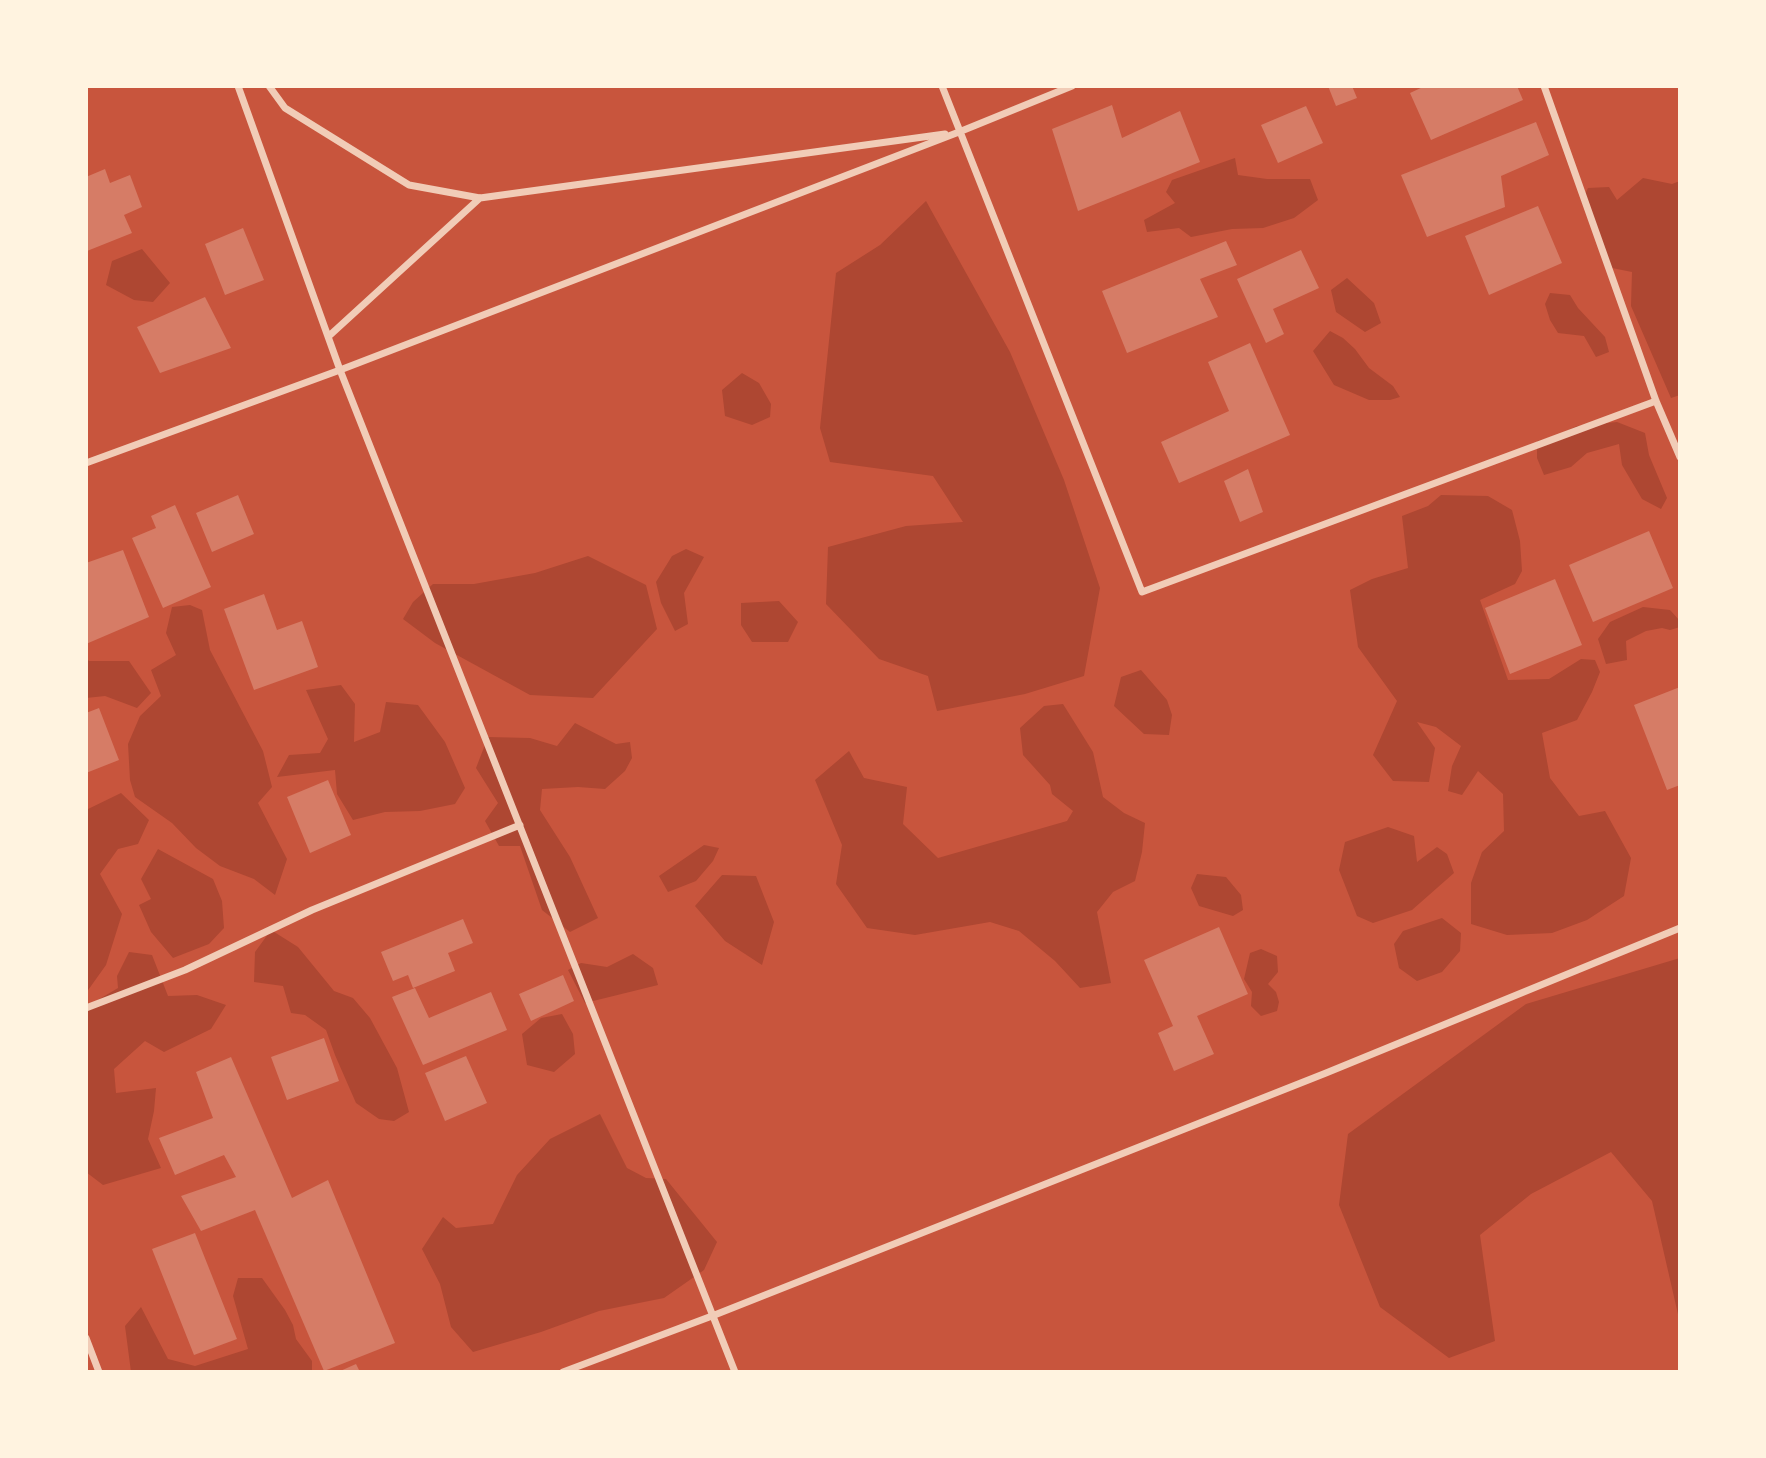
<!DOCTYPE html>
<style>
body{margin:0}
#map{position:relative;width:1766px;height:1458px;overflow:hidden;background:#c8553d;font-family:"Sofia Sans Condensed",sans-serif}
canvas{display:block}
.frame{position:absolute;inset:0;border:88px solid #fff3e0;pointer-events:none}
</style>
<div id="map">
<canvas width="1766" height="1458"></canvas>
<div class="frame"></div>
</div>
<script>
const c = document.querySelector('canvas').getContext('2d');
c.lineJoin = 'round';
function paint(path, color) { c.fillStyle = color; c.fill(path, 'evenodd'); }
const toPath = rows => new Path2D(rows.map(r => 'M' + r).join(''));
function trace(path, color, width, dash) { c.strokeStyle = color; c.lineWidth = width; c.lineCap = dash ? 'butt' : 'round'; c.setLineDash(dash || []); c.stroke(path); }
const green = toPath([
 [1235,158,1238,175,1267,179,1310,179,1318,200,1294,218,1263,228,1232,229,1191,237,1179,228,1147,232,1144,220,1175,203,1166,192,1172,180],
 [1643,178,1672,184,1680,181,1680,395,1671,398,1631,306,1632,272,1612,268,1583,198,1588,188,1609,187,1617,200],
 [926,201,1010,352,1064,480,1100,588,1084,676,1025,694,937,711,928,676,879,659,826,604,828,547,906,526,963,522,933,476,830,462,820,428,836,273,880,245],
 [142,249,170,283,153,302,134,300,106,285,112,261],
 [1347,278,1374,303,1381,323,1365,332,1336,312,1331,290],
 [1550,293,1570,295,1578,308,1605,337,1609,352,1596,357,1584,336,1558,333,1550,320,1545,304],
 [1330,331,1343,338,1355,349,1369,368,1393,386,1400,397,1390,400,1369,400,1334,385,1313,351],
 [742,373,759,383,771,404,770,417,752,425,725,416,722,390],
 [1617,422,1645,433,1649,455,1667,498,1661,509,1642,499,1622,465,1619,444,1587,453,1571,467,1544,475,1537,458,1537,441,1555,436,1577,426],
 [1441,495,1488,496,1512,510,1520,541,1522,571,1515,584,1480,600,1508,680,1549,679,1581,659,1595,660,1600,672,1592,692,1577,720,1542,733,1550,778,1579,816,1605,811,1631,858,1624,896,1587,920,1552,933,1507,935,1471,924,1471,883,1482,852,1504,831,1503,794,1478,771,1462,795,1448,791,1452,766,1461,746,1436,727,1417,722,1435,748,1429,782,1393,781,1373,755,1397,701,1358,647,1350,590,1372,579,1408,568,1402,516,1428,506],
 [686,549,704,557,684,593,688,624,675,631,661,603,656,582,672,556],
 [588,556,646,585,657,629,593,698,530,695,435,643,403,619,413,602,433,584,474,584,535,573],
 [779,601,798,622,788,642,752,642,741,625,741,603],
 [190,605,202,610,210,650,263,751,272,787,258,803,287,859,275,895,254,879,220,866,196,848,172,823,135,797,130,780,128,744,140,716,161,696,151,670,176,655,166,633,172,607],
 [1643,607,1670,610,1680,621,1680,627,1670,630,1662,628,1646,631,1626,641,1627,660,1606,664,1598,639,1610,622],
 [86,658,89,661,129,661,151,693,137,708,105,696,86,698],
 [1141,670,1167,700,1172,715,1169,735,1144,734,1114,706,1121,677],
 [341,685,355,704,354,742,380,732,386,702,418,705,445,742,465,788,455,804,420,811,385,812,353,820,337,794,335,770,277,777,289,755,320,753,328,739,306,690],
 [1063,704,1093,752,1103,797,1124,813,1145,823,1142,852,1135,881,1113,892,1097,912,1111,983,1080,988,1055,961,1019,931,990,922,915,935,867,928,836,884,842,845,815,780,849,751,864,778,907,787,903,824,938,858,1067,821,1073,811,1052,794,1050,785,1023,755,1020,728,1044,706],
 [575,723,616,744,630,742,632,758,625,771,605,789,578,787,542,789,540,810,570,857,598,918,570,932,542,910,520,846,499,846,485,821,498,803,476,768,488,737,530,738,557,746],
 [121,793,149,820,138,844,118,849,100,874,122,914,106,965,86,993,86,810],
 [1388,827,1414,836,1417,862,1437,847,1447,854,1454,873,1412,910,1373,923,1357,916,1339,870,1345,842],
 [704,845,719,848,713,861,696,881,668,892,659,876],
 [158,849,213,879,222,901,224,928,209,944,173,958,151,932,139,905,151,899,141,879],
 [1197,874,1226,877,1241,895,1243,910,1233,916,1199,906,1191,888],
 [722,875,756,876,774,922,762,965,725,941,695,906],
 [1442,918,1461,933,1460,951,1442,972,1417,981,1399,968,1394,944,1403,931],
 [271,930,298,947,334,991,353,998,370,1018,397,1068,409,1112,394,1121,379,1119,356,1103,335,1055,326,1030,305,1015,291,1013,283,986,254,982,255,952],
 [1261,949,1277,956,1278,972,1268,984,1276,992,1279,1002,1277,1011,1261,1016,1251,1006,1252,992,1244,979,1250,953],
 [129,952,152,955,168,996,197,995,226,1005,211,1029,164,1052,145,1041,114,1069,116,1093,156,1088,154,1111,148,1139,161,1168,103,1185,86,1172,86,1007,118,988,117,976],
 [633,954,653,968,658,985,585,1003,568,970,581,963,607,967],
 [1680,958,1680,1323,1652,1201,1611,1152,1531,1194,1480,1235,1495,1341,1449,1358,1380,1307,1339,1205,1348,1134,1526,1004],
 [562,1014,573,1034,575,1054,554,1072,527,1065,522,1034,541,1018],
 [600,1114,627,1168,646,1178,666,1179,717,1242,704,1270,664,1298,599,1311,541,1332,473,1352,451,1327,440,1284,422,1249,443,1217,456,1228,493,1224,517,1175,550,1139],
 [238,1278,262,1278,285,1310,293,1325,296,1339,312,1361,312,1372,131,1372,125,1326,141,1307,168,1359,195,1366,248,1349,233,1296]
]);
const building = toPath([
 [1328,86,1352,86,1357,98,1336,106],
 [1425,86,1517,86,1523,100,1431,140,1410,93],
 [1112,105,1122,138,1180,111,1200,162,1078,211,1052,129],
 [1306,106,1323,143,1278,163,1261,125],
 [1536,122,1549,155,1501,176,1505,207,1427,237,1401,175],
 [105,169,110,183,130,175,142,207,124,215,132,233,87,251,86,177],
 [1538,206,1562,263,1489,295,1465,236],
 [243,228,264,280,225,295,205,244],
 [1226,241,1237,265,1200,279,1218,317,1127,353,1102,291],
 [1301,250,1319,288,1273,309,1284,334,1266,343,1237,279],
 [205,297,231,348,160,373,137,327],
 [1250,343,1290,435,1179,483,1161,442,1229,411,1208,362],
 [1248,469,1263,512,1240,522,1224,481],
 [238,495,254,534,212,552,196,513],
 [175,505,211,587,163,608,132,538,156,528,151,516],
 [1649,531,1673,588,1593,622,1569,565],
 [123,550,149,617,86,644,86,563],
 [1555,579,1582,645,1510,674,1485,608],
 [264,594,277,630,302,621,318,667,254,690,224,609],
 [1680,687,1680,785,1667,790,1634,705],
 [99,708,119,760,86,773,86,713],
 [328,780,351,835,310,853,287,797],
 [463,919,473,943,448,953,455,971,413,988,408,975,393,981,381,952],
 [1219,927,1248,994,1197,1016,1214,1054,1174,1071,1158,1033,1173,1026,1144,960],
 [563,975,574,1001,531,1021,519,994],
 [415,988,429,1018,491,992,507,1030,423,1065,392,997],
 [324,1038,339,1081,287,1100,271,1057],
 [466,1056,487,1103,445,1121,425,1073],
 [231,1057,292,1198,328,1180,395,1343,324,1371,255,1210,201,1231,181,1196,236,1177,224,1155,175,1175,159,1138,213,1118,196,1072],
 [195,1233,237,1339,194,1355,152,1249],
 [356,1364,360,1372,338,1372]
]);
const minor = toPath([
 [238,86,340,370,735,1372],
 [269,86,285,108,409,185,480,198,945,134],
 [942,86,1142,592,1656,401],
 [1544,86,1656,401,1680,457],
 [329,336,480,198],
 [86,463,340,370,959,132,1072,86],
 [86,1008,185,970,312,910,520,825],
 [86,1338,99,1372],
 [563,1372,712,1316,1326,1073,1680,928]
]);
paint(green, '#ae4732');
paint(building, '#d67c66');
trace(minor, '#f1ccb7', 7);
</script>
